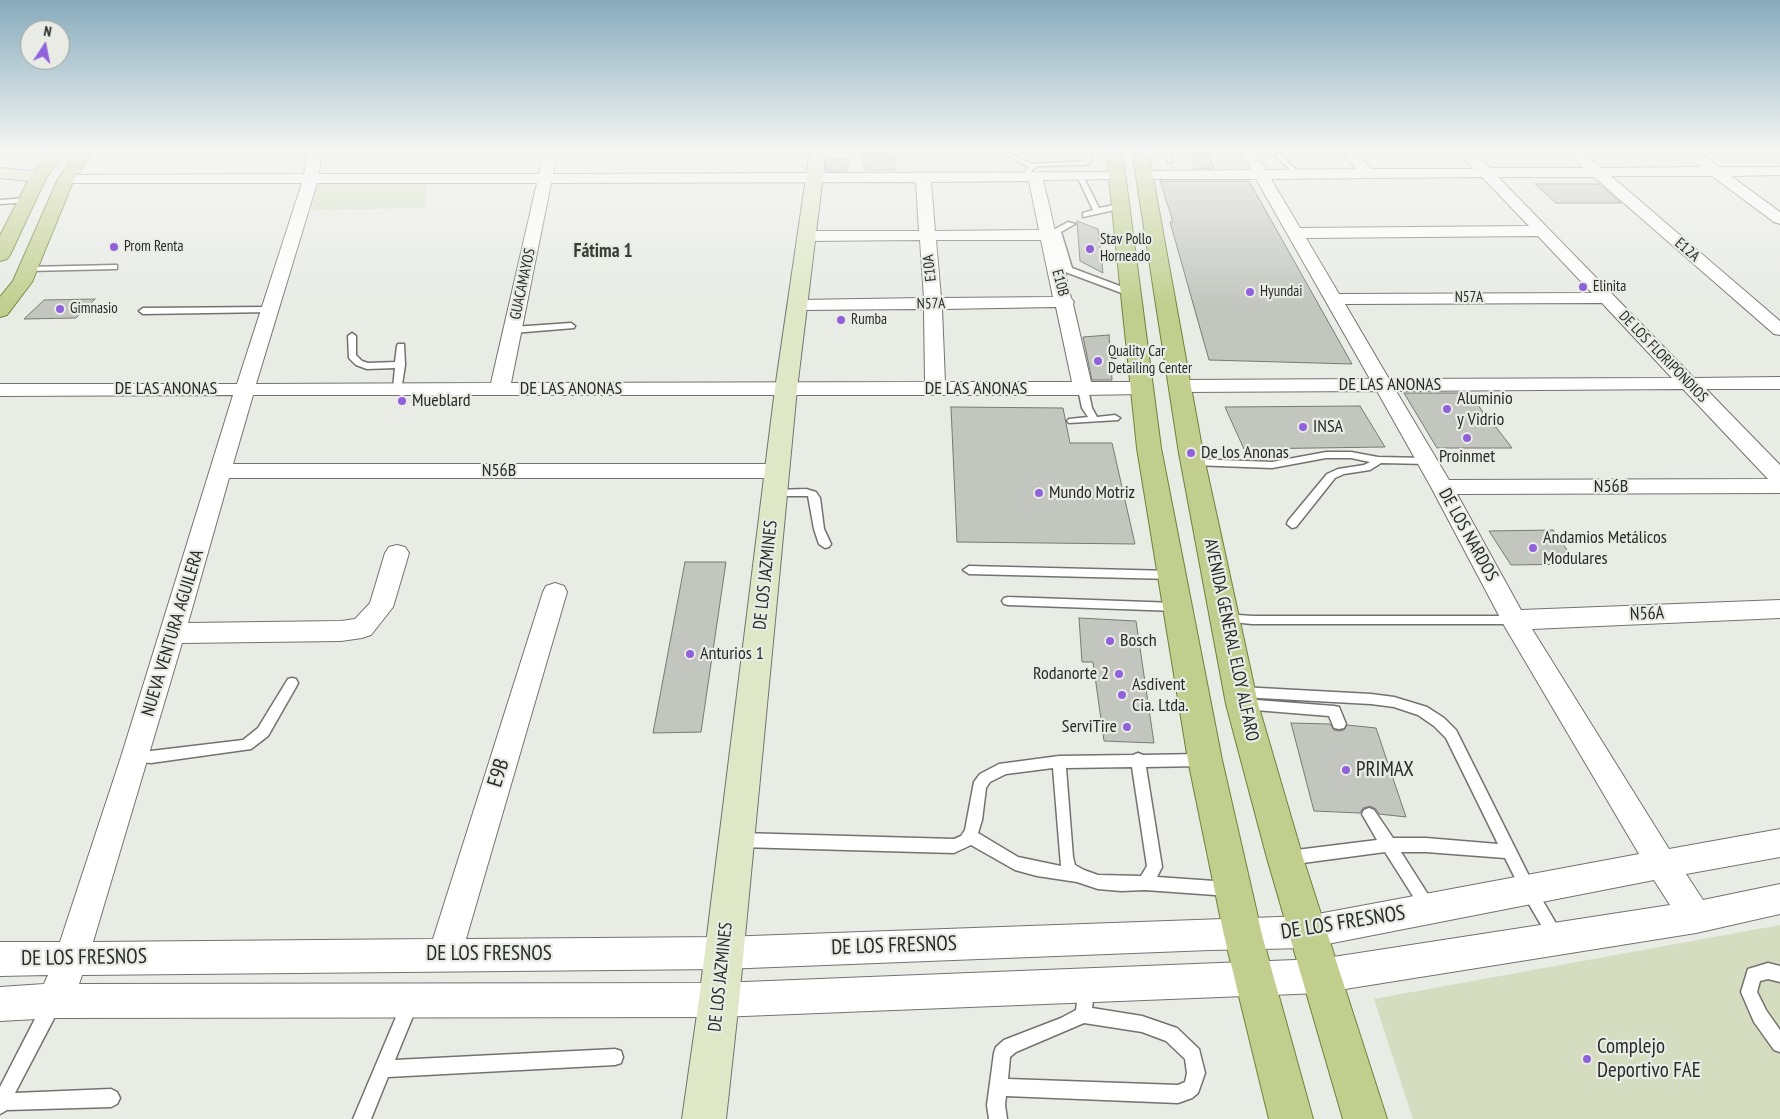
<!DOCTYPE html>
<meta charset="utf-8">
<style>
body{margin:0}
#map{position:relative;width:1780px;height:1119px;overflow:hidden;background:#e9ebe5;font-family:"PT Sans Narrow",sans-serif}
canvas{display:block}
.north{position:absolute;left:20px;top:20px;width:50px;height:50px;box-sizing:border-box;background:#e9ebe5;border:1px solid #9d9e9a;border-radius:50%;rotate:11deg;font-size:14px;font-weight:700;line-height:20px;text-align:center;color:#2a2b29}
.north::after{content:'';display:block;margin:auto;width:18px;height:22px;background:#9061da;clip-path:polygon(50% 0,100% 100%,50% 72%,0 100%)}
</style>
<div id="map">
<canvas width="1780" height="1119"></canvas>
<div class="north">N</div>
</div>
<script>
const c = document.querySelector('canvas').getContext('2d');
c.lineJoin = 'round';
function paint(path, color) { c.fillStyle = color; c.fill(path, 'evenodd'); }
const toPath = rows => new Path2D(rows.map(r => 'M' + r).join(''));
function trace(path, color, width, dash) { c.strokeStyle = color; c.lineWidth = width; c.lineCap = dash ? 'butt' : 'round'; c.setLineDash(dash || []); c.stroke(path); }
function write(font, color, halo, rows, align = 'center') {
  c.font = font + ' "PT Sans Narrow",sans-serif'; c.lineWidth = 4.5; c.setLineDash([]); c.textBaseline = 'middle'; c.strokeStyle = halo; c.fillStyle = color; for (const [text, x, y, turn = 0] of rows) {
    c.save(); c.translate(x, y); c.rotate((+turn || 0) * Math.PI / 180); c.textAlign = isNaN(turn) ? turn : align; if (halo) c.strokeText(text, 0, 0); c.fillText(text, 0, 0); c.restore();
  }
}
const green = toPath([
 [1213,154,1242,155,1248,168,1221,170],
 [319,182,428,183,424,208,311,210],
 [1780,925,1780,1119,1413,1119,1374,999]
]);
const building = toPath([
 [1190,150,1207,150,1214,168,1195,169,1190,150],
 [862,153,894,153,895,170,865,170,862,153],
 [827,158,849,159,847,171,827,171,825,170,827,158],
 [1160,181,1249,181,1352,364,1209,360,1170,222,1173,222,1160,181],
 [1535,184,1599,184,1621,203,1556,203,1535,184],
 [1077,221,1098,229,1103,273,1080,261,1077,221],
 [95,299,76,318,24,319,44,300,95,299],
 [1109,335,1112,380,1092,380,1083,337,1109,335],
 [1404,393,1470,393,1493,427,1496,427,1512,448,1437,448,1404,393],
 [1360,406,1385,447,1244,449,1225,407,1360,406],
 [951,407,1063,408,1070,443,1112,443,1135,544,957,542,951,407],
 [1553,530,1577,564,1511,565,1489,531,1553,530],
 [685,562,726,562,701,732,653,733,685,562],
 [1079,618,1136,621,1154,743,1104,741,1093,662,1082,662,1079,618],
 [1291,723,1330,724,1334,730,1339,731,1344,730,1347,725,1376,728,1406,817,1379,814,1376,809,1370,806,1363,808,1360,813,1314,811,1291,723]
]);
const lane = toPath([
 [996,150,1004,150,1032,164,1084,161,1088,153,1093,154,1090,163,1085,165,1038,166,1032,170,1029,177,1026,179,1023,177,1028,167,996,150],
 [1164,150,1170,150,1172,162,1168,162,1164,150],
 [1275,154,1279,154,1301,174,1301,176,1297,176,1275,156,1275,154],
 [1080,174,1083,176,1099,208,1120,204,1123,204,1123,208,1083,217,1083,213,1093,210,1077,176,1080,174],
 [27,198,31,200,30,202,0,204,0,200,27,198],
 [1068,222,1075,224,1061,232,1072,268,1133,291,1133,295,1127,295,1052,267,1051,265,1055,263,1063,265,1054,235,1048,233,1068,222],
 [114,265,117,265,117,269,28,271,24,269,28,267,114,265],
 [270,307,274,310,273,312,143,314,139,311,143,308,270,307],
 [571,323,575,326,574,328,513,333,509,330,513,327,571,323],
 [352,333,356,336,356,355,362,361,368,363,395,362,397,346,398,344,404,344,405,365,401,391,395,391,393,389,395,368,367,369,356,365,349,358,348,336,352,333],
 [1083,386,1088,389,1092,408,1097,417,1115,415,1120,418,1118,420,1069,423,1067,421,1069,419,1088,417,1082,408,1078,389,1083,386],
 [1326,452,1351,452,1378,457,1427,458,1432,461,1427,464,1381,463,1370,470,1344,474,1335,478,1296,527,1292,528,1287,524,1288,521,1327,474,1338,469,1364,465,1370,462,1351,458,1326,458,1272,468,1193,465,1188,462,1193,459,1272,462,1326,452],
 [806,489,816,492,820,498,824,529,831,544,829,547,825,548,819,544,814,529,808,496,775,496,770,493,775,490,806,489],
 [969,566,1172,571,1178,575,1172,579,969,574,963,570,969,566],
 [1008,597,1176,603,1180,604,1182,607,1180,610,1176,611,1008,605,1004,604,1002,601,1004,598,1008,597],
 [1226,614,1252,616,1514,616,1518,617,1520,620,1518,623,1514,624,1252,624,1222,621,1220,618,1222,615,1226,614],
 [292,678,296,679,298,683,296,687,268,736,251,749,151,763,130,761,128,757,130,753,135,751,151,751,243,740,258,728,288,679,292,678],
 [1241,687,1371,694,1394,697,1427,707,1444,718,1456,730,1533,884,1561,932,1564,937,1561,942,1556,945,1551,942,1523,894,1505,858,1426,852,1401,852,1436,907,1433,912,1428,914,1423,912,1385,852,1288,865,1283,863,1281,858,1283,853,1288,851,1377,840,1362,814,1364,810,1369,808,1374,810,1393,838,1426,838,1498,844,1446,738,1434,726,1418,715,1394,707,1371,704,1241,697,1236,696,1235,692,1236,688,1241,687],
 [1243,699,1334,706,1339,707,1346,724,1344,728,1339,729,1334,728,1329,716,1243,709,1238,708,1237,704,1238,700,1243,699],
 [1138,753,1143,755,1202,754,1207,756,1209,760,1207,764,1202,766,1146,767,1162,867,1157,877,1229,882,1234,884,1236,889,1234,894,1229,896,1145,890,1121,891,1098,889,1077,882,1037,876,1015,870,971,845,954,853,740,847,735,845,733,840,735,835,740,833,954,839,961,836,965,830,974,782,980,774,999,764,1059,756,1133,755,1138,753],
 [1132,767,1147,866,1141,876,1098,875,1084,870,1075,865,1073,857,1066,768,1132,767],
 [1053,768,1061,866,1018,857,978,833,982,820,986,788,990,782,1006,774,1053,768],
 [1768,963,1780,966,1780,982,1768,979,1760,981,1757,992,1766,1010,1780,1030,1780,1052,1774,1050,1754,1022,1741,992,1748,969,1768,963],
 [1087,979,1093,981,1095,987,1092,1008,1142,1016,1171,1026,1177,1028,1199,1049,1205,1073,1198,1093,1192,1098,1178,1103,1006,1096,1005,1105,1007,1119,989,1119,987,1105,994,1053,996,1047,1004,1040,1061,1018,1076,1010,1079,987,1081,981,1087,979],
 [1084,1023,1142,1032,1166,1041,1185,1059,1187,1073,1185,1082,1178,1085,1008,1079,1010,1057,1016,1052,1084,1023],
 [410,996,416,998,418,1004,395,1060,615,1049,621,1051,623,1057,621,1063,615,1065,388,1077,371,1119,353,1119,404,998,410,996],
 [52,999,58,1001,60,1007,15,1093,111,1089,117,1092,120,1098,117,1104,111,1107,7,1110,0,1114,0,1087,36,1017,46,1001,52,999]
]);
const street = toPath([
 [308,150,462,150,455,154,321,155,319,174,539,174,544,150,558,150,553,174,1121,172,1123,175,1121,178,1116,179,1043,180,1071,298,1074,302,1073,304,1091,382,1142,382,1149,384,1152,388,1149,392,1142,394,1083,395,253,395,233,464,777,464,785,466,788,471,785,476,777,478,229,478,188,623,341,621,355,619,370,603,385,553,389,547,397,545,405,547,409,553,393,607,371,635,362,638,341,641,182,643,93,942,433,939,543,592,546,586,555,583,564,586,567,592,466,939,723,937,1307,916,1639,854,1505,627,1431,487,1377,391,1181,392,1174,390,1171,386,1174,382,1181,380,1370,379,1256,179,1145,179,1140,178,1138,175,1140,172,1145,171,1251,170,1240,150,1254,150,1266,170,1356,169,1340,150,1354,150,1371,169,1474,169,1457,150,1472,150,1490,168,1584,168,1565,150,1580,150,1601,168,1701,167,1680,150,1696,150,1719,167,1780,167,1780,175,1731,176,1780,212,1780,224,1774,222,1712,176,1611,176,1780,321,1780,335,1774,334,1594,177,1498,177,1694,378,1780,377,1780,389,1706,389,1780,465,1780,493,1457,494,1521,610,1780,600,1780,618,1532,629,1669,849,1780,829,1780,857,1686,874,1703,900,1780,884,1780,914,1696,933,1320,993,719,1017,55,1018,0,1021,0,987,44,984,48,975,0,976,0,942,60,942,121,757,233,395,0,396,0,384,237,384,302,183,66,183,61,182,59,179,61,176,66,175,304,174,308,150],
 [1482,177,1529,226,1300,228,1271,179,1482,177],
 [1029,181,1039,230,935,231,931,182,1029,181],
 [916,182,919,231,806,231,800,233,798,236,800,239,806,241,920,240,924,298,798,300,792,301,789,305,792,309,798,310,924,309,925,382,511,383,551,183,916,182],
 [317,183,537,183,491,383,256,384,317,183],
 [1538,236,1592,293,1339,294,1306,238,1538,236],
 [936,240,1041,240,1053,297,941,298,936,240],
 [1602,303,1672,378,1389,379,1345,304,1602,303],
 [1056,307,1072,382,945,382,942,309,1056,307],
 [1683,389,1768,479,1449,480,1396,391,1683,389],
 [1654,880,1670,905,1320,959,719,983,79,984,82,975,723,969,1210,950,1307,948,1654,880]
]);
const secondary = toPath([
 [810,150,826,150,797,389,739,1000,726,1119,682,1119,699,1000,775,389,810,150],
 [0,168,38,172,44,173,46,177,44,181,38,182,0,178,0,168]
]);
const primary = toPath([
 [51,150,67,150,46,178,10,255,7,259,0,261,0,236,30,177,51,150],
 [79,150,95,150,74,179,32,282,7,315,0,317,0,297,13,281,58,179,79,150],
 [1106,150,1122,150,1161,448,1222,760,1262,935,1313,1119,1269,1119,1224,935,1188,760,1137,448,1106,150],
 [1132,150,1148,150,1203,453,1258,704,1303,858,1387,1119,1343,1119,1267,858,1226,704,1179,453,1132,150]
]);
const markers = [
 [114,247,5,"#9061da"],
 [1090,249,5,"#9061da"],
 [1583,287,5,"#9061da"],
 [1250,292,5,"#9061da"],
 [60,309,5,"#9061da"],
 [841,320,5,"#9061da"],
 [1098,361,5,"#9061da"],
 [402,401,5,"#9061da"],
 [1447,409,5,"#9061da"],
 [1303,427,5,"#9061da"],
 [1467,438,5,"#9061da"],
 [1191,453,5,"#9061da"],
 [1039,493,5,"#9061da"],
 [1533,548,5,"#9061da"],
 [1110,641,5,"#9061da"],
 [690,654,5,"#9061da"],
 [1119,674,5,"#9061da"],
 [1122,695,5,"#9061da"],
 [1127,727,5,"#9061da"],
 [1346,770,5,"#9061da"],
 [1587,1059,5,"#9061da"]
];
const farPoinames = [
 ["Stav Pollo",1100,240],
 ["Horneado",1100,257],
 ["Prom Renta",124,247],
 ["Elinita",1593,287],
 ["Hyundai",1260,292],
 ["Gimnasio",70,309],
 ["Rumba",851,320],
 ["Quality Car",1108,352],
 ["Detailing Center",1108,369]
];
const farStreetnames = [
 ["E12A",1687,250,41],
 ["E10A",930,268,-96],
 ["E10B",1060,283,75],
 ["GUACAMAYOS",523,284,-78],
 ["N57A",1469,298],
 ["N57A",931,304,-1],
 ["DE LOS FLORIPONDIOS",1663,357,46]
];
const streetNames = [
 ["DE LAS ANONAS",1390,385],
 ["DE LAS ANONAS",166,389],
 ["DE LAS ANONAS",571,389],
 ["DE LAS ANONAS",976,389],
 ["N56B",499,471],
 ["N56B",1611,487],
 ["DE LOS NARDOS",1468,535,61],
 ["DE LOS JAZMINES",766,575,-84],
 ["N56A",1647,614,-2],
 ["NUEVA VENTURA AGUILERA",173,633,-73],
 ["AVENIDA GENERAL ELOY ALFARO",1231,640,78],
 ["DE LOS JAZMINES",721,977,-84]
];
const poiNames = [
 ["Aluminio",1457,399],
 ["y Vidrio",1457,420],
 ["Mueblard",412,401],
 ["INSA",1313,427],
 ["De los Anonas",1201,453],
 ["Proinmet",1467,457,"center"],
 ["Mundo Motriz",1049,493],
 ["Andamios Metálicos",1543,538],
 ["Modulares",1543,559],
 ["Bosch",1120,641],
 ["Anturios 1",700,654],
 ["Rodanorte 2",1109,674,"right"],
 ["Asdivent",1132,685],
 ["Cia. Ltda.",1132,706],
 ["ServiTire",1117,727,"right"]
];
const farDistrictnames = [
 ["Fátima 1",603,252]
];
const nearPoinames = [
 ["PRIMAX",1356,770],
 ["Complejo",1597,1047],
 ["Deportivo FAE",1597,1071]
];
const nearStreetnames = [
 ["E9B",499,773,-73],
 ["DE LOS FRESNOS",1343,923,-9],
 ["DE LOS FRESNOS",894,946,-2],
 ["DE LOS FRESNOS",489,954],
 ["DE LOS FRESNOS",84,958,-1]
];
paint(green, '#d5dcbf');
paint(building, '#c3c5bf');
trace(building, '#787974', 1);
trace(lane, '#72736f', 3);
trace(street, '#72736f', 2);
trace(secondary, '#72736f', 2);
trace(primary, '#728039', 2);
paint(lane, '#fff');
paint(street, '#fff');
paint(secondary, '#e0e7c6');
paint(primary, '#c2ce8e');
const sky = c.createLinearGradient(0, 0, 0, 307);
sky.addColorStop(0, '#87abbd');
sky.addColorStop(0.49, '#f5f6f3');
sky.addColorStop(1, '#f5f6f300');
c.fillStyle = sky;
c.fillRect(0, 0, 1780, 307);
for (const [x, y, r, color] of markers) { const dot = new Path2D(); dot.arc(x, y, r, 0, 2 * Math.PI); c.fillStyle = color; c.fill(dot); trace(dot, '#e9ebe5', 2); }
write('15px', '#2a2b29', '#e9ebe5', farPoinames, 'left');
write('15px', '#2a2b29', '#e9ebe5', farStreetnames);
write('18px', '#2a2b29', '#e9ebe5', streetNames);
write('18px', '#2a2b29', '#e9ebe5', poiNames, 'left');
write('bold 19px', '#3b3c38', '#e9ebe5', farDistrictnames);
write('21px', '#2a2b29', '#e9ebe5', nearPoinames, 'left');
write('21px', '#2a2b29', '#e9ebe5', nearStreetnames);
</script>
